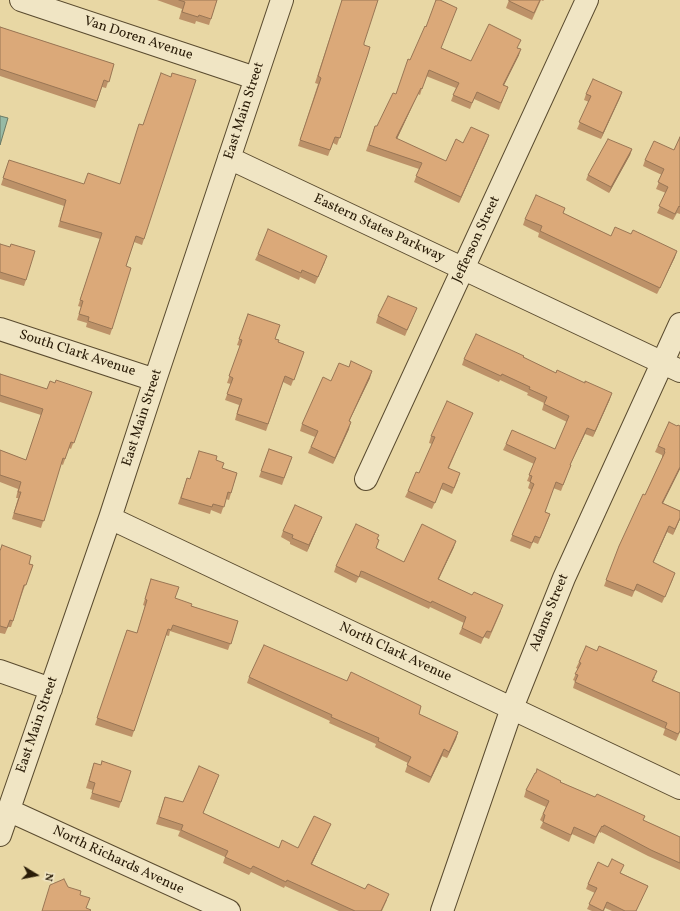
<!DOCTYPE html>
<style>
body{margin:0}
#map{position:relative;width:680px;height:911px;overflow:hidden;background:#e8d7a4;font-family:Vollkorn,serif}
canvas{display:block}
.north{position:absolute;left:16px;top:855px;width:40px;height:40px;-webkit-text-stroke:3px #f0e5c4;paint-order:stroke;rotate:100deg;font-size:11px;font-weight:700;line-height:16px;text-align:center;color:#2a1c08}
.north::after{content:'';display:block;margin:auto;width:14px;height:18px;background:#2a1c08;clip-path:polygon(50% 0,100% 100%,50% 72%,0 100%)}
</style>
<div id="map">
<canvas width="680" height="911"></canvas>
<div class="north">N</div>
</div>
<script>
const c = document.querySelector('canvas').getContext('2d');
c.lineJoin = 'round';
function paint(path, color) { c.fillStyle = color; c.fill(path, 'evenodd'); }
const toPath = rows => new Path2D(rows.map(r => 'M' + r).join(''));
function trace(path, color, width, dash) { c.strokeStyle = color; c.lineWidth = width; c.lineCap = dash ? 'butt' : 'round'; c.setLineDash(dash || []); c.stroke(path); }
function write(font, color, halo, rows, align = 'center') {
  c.font = font + ' Vollkorn,serif'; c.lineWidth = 3; c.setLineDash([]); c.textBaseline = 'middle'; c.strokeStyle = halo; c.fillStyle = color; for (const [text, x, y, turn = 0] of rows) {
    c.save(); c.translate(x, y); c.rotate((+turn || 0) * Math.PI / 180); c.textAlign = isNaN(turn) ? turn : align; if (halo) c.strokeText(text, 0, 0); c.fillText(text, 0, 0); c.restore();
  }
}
const water = toPath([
 [0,116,8,118,0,145,0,116]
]);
const minor = toPath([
 [21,0,255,78],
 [229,158,680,371],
 [0,329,155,380],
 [366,479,587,0],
 [110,518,680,788],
 [0,671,51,689],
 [8,810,229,911],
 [0,835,110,518,155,380,282,0],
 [442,911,512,708,564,578,680,324]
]);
const wall = toPath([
 [157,0,217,0,209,25,196,21,195,24,179,19,182,9],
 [342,0,364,43,364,45,368,54,337,145,333,143,328,156,298,146,318,84,315,83],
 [509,0,544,0,543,1,541,0,532,20,506,8],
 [0,27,114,64,106,88,102,87,95,108,0,76],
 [442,48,471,61,518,48,519,55,504,85,508,87,499,110,474,99,470,109,451,101,456,88,426,76,420,95,418,94,397,139,446,161,463,143,489,135,459,203,414,182,419,169,366,151,375,126,377,126,396,94,410,60],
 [622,92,601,139,577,129,589,102,584,100,586,94],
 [680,137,680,214,677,213,673,220,657,213,666,193,656,189,662,175,643,166,645,160,674,150],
 [632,149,630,155,609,193,586,180,588,175],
 [9,160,144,239,142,245,134,242,126,266,112,329,110,335,86,327,87,323,77,320,81,307,78,306,100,239,58,227,64,206,1,185],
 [565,208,563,213,611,236,675,257,657,294,538,237,539,233,523,225,525,219],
 [0,244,26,280,24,286,0,279],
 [258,254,325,262,315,284,300,277,299,280,255,260],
 [248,314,275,339,278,342,304,352,291,386,283,382,266,431,235,420,239,405,225,400,231,384,227,383,240,346,237,345],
 [414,315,405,336,376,323,378,316],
 [523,357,610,399,593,437,585,434,570,465,571,465,561,491,553,488,545,512,550,514,548,520,538,544,533,542,530,549,510,541,531,490,528,488,530,482,527,481,534,464,503,450,506,444,555,449,567,422,542,410,544,403,527,395,528,393,500,380,499,382,462,365,464,359],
 [0,374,47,389,55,383,92,392,71,449,69,448,63,465,61,464,41,528,12,519,18,498,16,498,18,489,0,482,0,450,26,460,41,415,0,402],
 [370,378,349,421,349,429,333,464,308,453,315,437,300,431,302,424,331,381],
 [470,419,449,468,458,480,452,494,441,489,432,509,405,497,408,491,419,473,432,444,429,443,431,436],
 [669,422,680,469,663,503,680,511,680,519,673,535,667,532,653,562,673,579,662,603,635,590,632,597,604,586,619,546,645,495,662,458,662,455,655,452],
 [269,449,292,457,282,485,259,477],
 [216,460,222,468,237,473,229,500,226,499,221,514,211,510,210,514,178,504,187,478,190,479],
 [322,517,307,552,290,544,290,542,281,537,283,531],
 [377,539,376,549,404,562,454,547,438,579,501,611,489,639,484,637,481,644,459,634,464,623,430,607,429,609,362,578,359,577,356,583,334,572,336,566],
 [0,551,33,565,23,591,11,627,8,627,5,634,0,633],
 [151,579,175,598,191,606,238,621,228,650,170,631,169,636,165,635,132,737,95,725,127,630,137,633,145,606,143,605],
 [579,662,655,677,653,681,680,693,680,732,676,741,663,735,665,729,573,688,575,681,573,680,578,669,576,668],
 [249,677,419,714,458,732,456,739,447,758,442,756,429,783,405,772,408,763,375,747,376,744,329,723,330,721,247,683],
 [102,761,121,802,119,808,90,799,93,790,86,788,92,769,94,763,101,765],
 [217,781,203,813,279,848,298,848,331,824,328,830,312,864,387,900,382,911,339,911,285,886,284,888,251,872,249,875,223,863,225,857,178,836,180,831,156,824,165,797,183,802],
 [560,782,595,797,645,816,643,820,680,837,680,870,648,856,601,832,601,833,599,832,594,844,572,834,569,842,540,828,543,822,540,820,546,807,524,797,526,790],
 [621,873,648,886,636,911,612,911,605,908,604,911,592,911,587,909,595,893,586,889,588,884]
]);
const shadedWall = toPath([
 [521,49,519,55,501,91,503,85],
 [421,88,418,94,394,145,396,138],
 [622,92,620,98,601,139,603,133],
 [489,135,487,141,459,203,461,197],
 [632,149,630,155,609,193,611,187],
 [677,251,675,257,657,294,660,288],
 [372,371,370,378,346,428,349,421],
 [612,393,610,399,593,437,595,431],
 [351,422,349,429,333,464,335,458],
 [587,428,585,434,567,471,570,465],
 [680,467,680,469,660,509,662,503],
 [322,517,307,552,309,545],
 [680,518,680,519,673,535,675,529],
 [669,526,667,532,651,568,653,562],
 [456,541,454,547,436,585,438,579],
 [458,732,456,739,447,758,449,752],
 [444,749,442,756,429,783,431,777],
 [331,824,328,830,309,870,311,864]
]);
const building = toPath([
 [179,0,217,0,211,19,199,15,198,17,182,12,185,2,179,0],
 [342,0,378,0,364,43,364,45,370,47,368,54,340,138,335,137,330,150,300,140,321,78,318,76,342,0],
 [436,0,440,0,457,8,441,48,471,61,489,24,521,40,517,48,521,49,503,85,508,87,501,103,477,92,472,103,453,95,459,83,429,70,422,89,421,88,396,138,446,161,456,139,463,143,471,127,489,135,461,197,416,176,422,163,369,145,375,126,377,126,393,93,396,94,408,59,410,60,425,26,426,27,436,0],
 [509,0,540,0,534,13,509,1,509,0],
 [0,27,114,64,109,82,104,80,97,101,0,69,0,27],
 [161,73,171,77,172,73,196,80,144,239,136,236,126,266,131,268,112,329,88,321,89,317,79,314,83,301,80,300,102,233,60,221,66,200,3,178,9,160,84,184,88,173,120,184,139,124,143,125,161,73],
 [593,79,622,92,603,133,579,122,591,96,586,94,593,79],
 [680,137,680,207,679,206,675,214,659,206,668,187,658,182,664,169,645,160,654,141,674,150,680,137],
 [608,139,632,149,611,187,588,175,608,139],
 [536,195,565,208,563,213,611,236,615,227,631,234,633,230,677,251,660,288,540,231,542,226,525,219,536,195],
 [268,229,327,256,318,277,302,270,301,273,258,254,268,229],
 [0,244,10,247,11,244,35,251,26,280,0,272,0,244],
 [388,296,417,308,407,330,378,316,388,296],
 [248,314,280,325,275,339,279,340,278,342,304,352,294,380,285,376,268,424,237,414,242,399,227,394,233,378,229,376,242,340,239,339,248,314],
 [476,334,524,356,523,357,556,373,557,370,585,383,585,381,612,393,595,431,587,428,570,465,571,465,563,485,556,482,545,512,550,514,540,538,535,536,532,543,512,535,534,484,530,482,532,476,529,475,536,458,506,444,512,430,555,449,569,416,544,404,547,397,529,389,530,387,502,374,501,376,464,359,476,334],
 [351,361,372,371,349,421,351,422,335,458,311,447,318,431,302,424,323,377,331,381,339,363,349,367,351,361],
 [0,374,47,389,50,381,55,383,56,380,92,392,74,443,71,442,65,459,63,458,44,521,14,513,21,492,18,492,21,482,0,475,0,450,26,460,43,409,0,395,0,374],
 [447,401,473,413,448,468,460,473,454,488,443,483,435,503,408,491,416,472,419,473,435,437,431,436,447,401],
 [669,422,677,426,678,425,680,426,680,467,662,503,680,511,680,518,675,529,669,526,653,562,675,573,665,597,637,584,634,591,606,580,619,546,643,494,645,495,665,452,664,451,665,449,658,446,669,422],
 [269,449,292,457,284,478,261,471,269,449],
 [199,451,217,456,216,460,224,463,222,468,237,473,231,493,228,492,224,507,213,504,212,507,181,498,187,478,190,479,199,451],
 [295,505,322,517,309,545,292,538,293,535,283,531,295,505],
 [356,524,379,535,377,539,379,540,376,548,404,562,422,524,456,541,438,579,472,595,474,592,503,605,491,632,487,631,483,638,462,628,466,617,432,601,431,603,364,572,361,571,359,577,336,566,356,524],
 [2,545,31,556,29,564,33,565,26,585,24,585,13,621,10,620,7,628,0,626,0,551,2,545],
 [151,579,179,587,175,598,192,604,191,606,238,621,231,644,173,625,171,630,168,629,134,731,97,718,127,630,137,633,147,600,145,599,151,579],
 [264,645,347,681,351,672,421,706,419,714,458,732,449,752,444,749,431,777,407,765,411,757,378,741,379,738,331,717,332,715,249,677,264,645],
 [586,646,597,651,599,646,657,671,652,681,680,693,680,731,678,734,665,728,667,723,575,682,578,675,575,674,581,663,579,662,586,646],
 [102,761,131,771,121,802,92,793,95,783,89,781,94,763,101,765,102,761],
 [199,766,219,775,203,813,279,848,282,840,298,848,314,816,331,824,311,864,365,889,368,884,389,894,381,911,355,911,287,880,286,882,253,866,251,869,225,857,228,851,181,830,183,825,159,817,165,797,183,802,199,766],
 [537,769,561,781,560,782,595,797,597,794,645,816,643,820,680,837,680,863,651,850,604,825,603,827,602,826,596,837,574,827,571,835,543,822,545,815,543,814,549,801,526,790,535,773,536,773,537,769],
 [612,859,624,865,620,873,648,886,636,911,625,911,607,902,603,911,589,904,597,888,588,884,598,862,608,867,612,859],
 [64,879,68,887,81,891,80,895,90,898,86,908,91,910,90,911,42,911,50,885,64,879]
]);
const streetNames = [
 ["Van Doren Avenue",138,39,18],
 ["East Main Street",245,111,-72],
 ["Eastern States Parkway",379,229,25],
 ["Jefferson Street",477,240,-65],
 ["South Clark Avenue",77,354,18],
 ["East Main Street",143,418,-72],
 ["Adams Street",550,613,-68],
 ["North Clark Avenue",395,653,25],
 ["East Main Street",38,725,-71],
 ["North Richards Avenue",118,861,25]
];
paint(water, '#97baa5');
trace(water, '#6b7b66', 1);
trace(minor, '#5a4b2f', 24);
trace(minor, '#f0e5c4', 22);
paint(wall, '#bc9168');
paint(shadedWall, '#997655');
paint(building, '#dba979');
trace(building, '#997655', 1);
write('14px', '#2a1c08', '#f0e5c4', streetNames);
</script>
